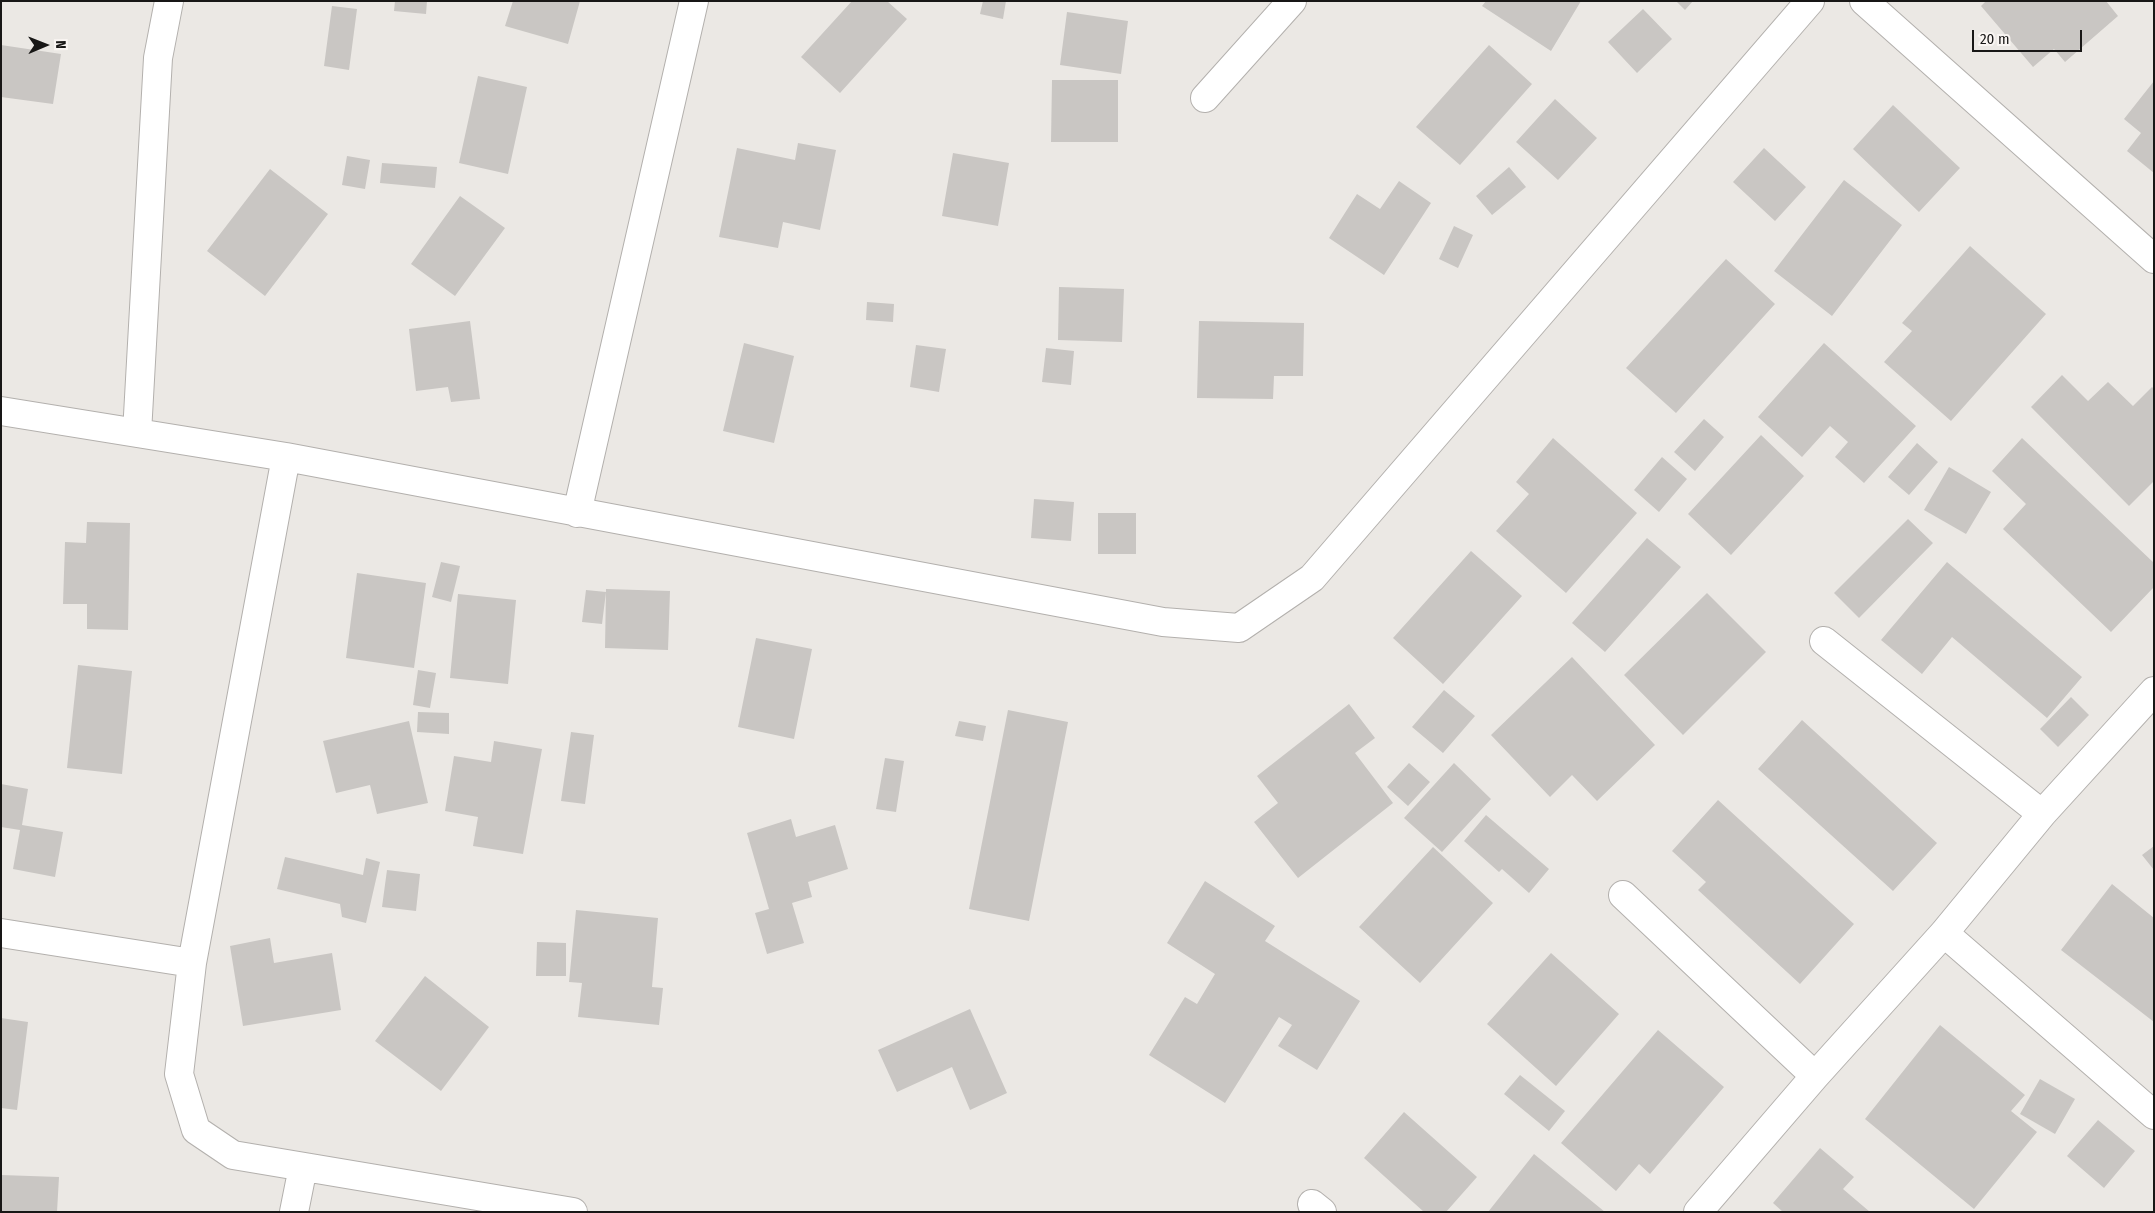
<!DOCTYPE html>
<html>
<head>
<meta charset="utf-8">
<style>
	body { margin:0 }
	#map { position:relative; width:2155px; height:1213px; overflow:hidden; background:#ebe8e4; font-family:"Fira Sans Condensed",sans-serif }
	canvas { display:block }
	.frame { position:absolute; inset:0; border:2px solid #181716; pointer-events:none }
	.north { position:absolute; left:20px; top:20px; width:50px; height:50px; -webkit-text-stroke:4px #f9f5f2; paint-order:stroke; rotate:89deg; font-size:14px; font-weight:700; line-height:20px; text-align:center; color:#181716 }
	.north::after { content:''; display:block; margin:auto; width:18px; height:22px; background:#181716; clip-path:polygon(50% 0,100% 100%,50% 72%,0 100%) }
	.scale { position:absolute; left:1972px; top:30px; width:110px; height:22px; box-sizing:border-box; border:2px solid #181716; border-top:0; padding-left:6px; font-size:15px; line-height:18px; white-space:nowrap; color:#181716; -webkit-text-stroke:4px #f9f5f2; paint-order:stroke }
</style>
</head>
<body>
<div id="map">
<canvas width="2155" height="1213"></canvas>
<div class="frame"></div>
<div class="north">N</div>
<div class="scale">20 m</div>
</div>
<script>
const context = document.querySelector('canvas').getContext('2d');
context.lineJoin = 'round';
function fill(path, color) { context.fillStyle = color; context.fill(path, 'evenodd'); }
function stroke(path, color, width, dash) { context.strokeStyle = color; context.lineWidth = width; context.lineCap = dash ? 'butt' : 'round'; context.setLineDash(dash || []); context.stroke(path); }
fill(new Path2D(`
	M395,1H427L426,14L394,11Z
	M513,1H580L568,44L505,26Z
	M852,1H887L907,19L840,93L801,57Z
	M983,1H1006L1003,19L980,14Z
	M1486,1H1581L1551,51L1482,6Z
	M1676,1H1693L1685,10Z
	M1986,1H2106L2118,16L2065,62L2054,49L2033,67L1981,6Z
	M332,6L357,9L349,70L324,66Z
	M1643,9L1672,39L1637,73L1608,42Z
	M1067,12L1128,21L1121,74L1060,65Z
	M1,45L61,54L53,104L1,97Z
	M1489,45L1532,84L1460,165L1416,127Z
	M478,76L527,87L508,174L459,163Z
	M1052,80H1118V142H1051Z
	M2154,81V173L2127,151L2141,133L2124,119Z
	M1555,99L1597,138L1558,180L1516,142Z
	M1893,105L1960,168L1919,212L1853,149Z
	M798,143L836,150L820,230L783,222L778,248L719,237L737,148L795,160Z
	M1764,148L1806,187L1775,221L1733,182Z
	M953,153L1009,163L998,226L942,216Z
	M347,156L370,160L365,189L342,185Z
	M382,163L437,167L435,188L380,183Z
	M1509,167L1526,187L1492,215L1476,196Z
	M270,169L328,214L265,296L207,251Z
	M1844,180L1902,225L1832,316L1774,271Z
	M1399,181L1431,203L1384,275L1329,238L1357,194L1380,209Z
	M460,196L505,228L455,296L411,264Z
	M1454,226L1473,235L1458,268L1439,259Z
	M1970,246L2046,314L1951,421L1884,362L1912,331L1902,323Z
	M1726,259L1775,304L1676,413L1626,368Z
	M1059,287L1124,289L1122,342L1058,340Z
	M867,302L894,304L893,322L866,320Z
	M470,321L480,399L451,402L448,387L416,391L409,329Z
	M1199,321L1304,323L1303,376H1274L1273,399L1197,398Z
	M744,343L794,356L774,443L723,431Z
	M1824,343L1916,426L1864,483L1835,457L1848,442L1830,426L1802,457L1758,417Z
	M916,345L946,349L939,392L910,387Z
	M1046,348L1074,351L1071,385L1042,382Z
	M2062,375L2088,401L2108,382L2133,406L2152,387L2154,389V481L2129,506L2031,407Z
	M1704,419L1724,437L1695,471L1674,452Z
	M1761,435L1804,476L1731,555L1688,514Z
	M1553,438L1637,513L1566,593L1496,531L1529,494L1516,482Z
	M2022,438L2154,563V587L2111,632L2003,529L2026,504L1992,471Z
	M1917,443L1938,462L1909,495L1888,477Z
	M1662,457L1687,479L1659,512L1634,490Z
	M1949,467L1991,492L1966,534L1924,510Z
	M1034,499L1074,502L1071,541L1031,538Z
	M1098,513H1136V554H1098Z
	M1908,519L1933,543L1859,618L1834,593Z
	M87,522L130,523L128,630L87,629V604H63L65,542L86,543Z
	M1647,538L1681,567L1605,652L1572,623Z
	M1471,551L1522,596L1443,684L1393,638Z
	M441,562L460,566L451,602L432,597Z
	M1947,562L2082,677L2047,718L1952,637L1922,674L1881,640Z
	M357,573L426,583L414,668L346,658Z
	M606,589L670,591L668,650L605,648Z
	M586,590L606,592L602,624L582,622Z
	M1707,593L1766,652L1683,735L1624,675Z
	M458,594L516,600L508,684L450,678Z
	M756,638L812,649L794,739L738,727Z
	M1572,657L1655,745L1597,801L1572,775L1550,797L1491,735Z
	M78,665L132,671L122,774L67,768Z
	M418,670L436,673L430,708L413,705Z
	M1444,690L1475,716L1443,753L1412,727Z
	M2071,697L2089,715L2058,747L2040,729Z
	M1349,704L1375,738L1355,753L1393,803L1298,878L1254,822L1278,803L1257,776Z
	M1008,710L1068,722L1029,921L969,909Z
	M418,712L449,713V734L417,732Z
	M1802,720L1937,843L1893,891L1758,769Z
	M409,721L428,803L377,814L370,785L336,793L323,741Z
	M959,721L986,726L983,741L955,736Z
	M571,732L594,735L585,804L561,801Z
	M494,741L542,749L523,854L473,846L478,817L445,811L454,756L491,762Z
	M885,758L904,761L896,812L876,809Z
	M1409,763L1430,782L1408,806L1387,787Z
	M1454,763L1491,799L1442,852L1404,818Z
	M1,784L28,789L22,825L63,832L55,877L13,869L20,830L1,827Z
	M1718,800L1854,924L1800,984L1698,890L1706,882L1672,851Z
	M1486,815L1549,869L1529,893L1502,869L1499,872L1464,841Z
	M791,819L796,837L835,825L848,869L808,882L812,897L792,903L804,943L767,954L755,913L769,909L747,833Z
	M2154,846V870L2142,855Z
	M1433,847L1493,903L1420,983L1359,927Z
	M285,857L363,875L366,858L380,862L366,923L342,917L340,904L277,889Z
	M387,870L420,874L416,911L382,907Z
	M1205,881L1275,926L1265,941L1360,1001L1317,1070L1278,1046L1292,1025L1279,1017L1225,1103L1149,1055L1185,997L1197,1004L1215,974L1167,943Z
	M2112,884L2154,918V1022L2061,950Z
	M576,910L658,918L652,987L663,988L659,1025L578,1017L582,983L569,982Z
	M270,938L274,963L332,953L341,1010L243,1026L230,946Z
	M537,942L566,943V976H536Z
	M1551,953L1619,1014L1556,1086L1487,1024Z
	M425,976L489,1027L441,1091L375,1041Z
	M970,1009L1007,1093L970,1110L952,1067L897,1092L878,1050Z
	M1,1018L28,1022L17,1110L1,1108Z
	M1940,1025L2025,1095L2011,1111L2037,1132L1974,1209L1865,1119Z
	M1658,1030L1724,1087L1650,1174L1639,1164L1616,1191L1561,1143Z
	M1520,1075L1565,1111L1549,1131L1504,1094Z
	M2040,1079L2075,1099L2055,1134L2020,1114Z
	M1404,1112L1477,1177L1446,1212H1424L1364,1158Z
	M2098,1120L2135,1151L2104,1188L2067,1156Z
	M1820,1148L1854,1177L1843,1189L1870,1212H1783L1773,1203Z
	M1534,1154L1605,1212H1488Z
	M1,1175L59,1177L57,1212H1Z`), '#c9c6c3');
const minor = new Path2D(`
	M1864,1L2154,259
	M1205,98L1292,1
	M1,411L286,457L1163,622L1239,628L1312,578L1810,1
	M137,433L158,58L169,1
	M286,457L192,963L179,1074L196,1130L233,1155L573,1212
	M577,513L694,1
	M1824,641L2042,814
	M1623,895L1815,1076
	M1,933L192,963
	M1944,933L2154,1115
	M1312,1204L1322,1212
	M294,1212L303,1167
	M1698,1212L1815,1076L1944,933L2042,814L2154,691`);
stroke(minor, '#b3b0ad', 30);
stroke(minor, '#fff', 28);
</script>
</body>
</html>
